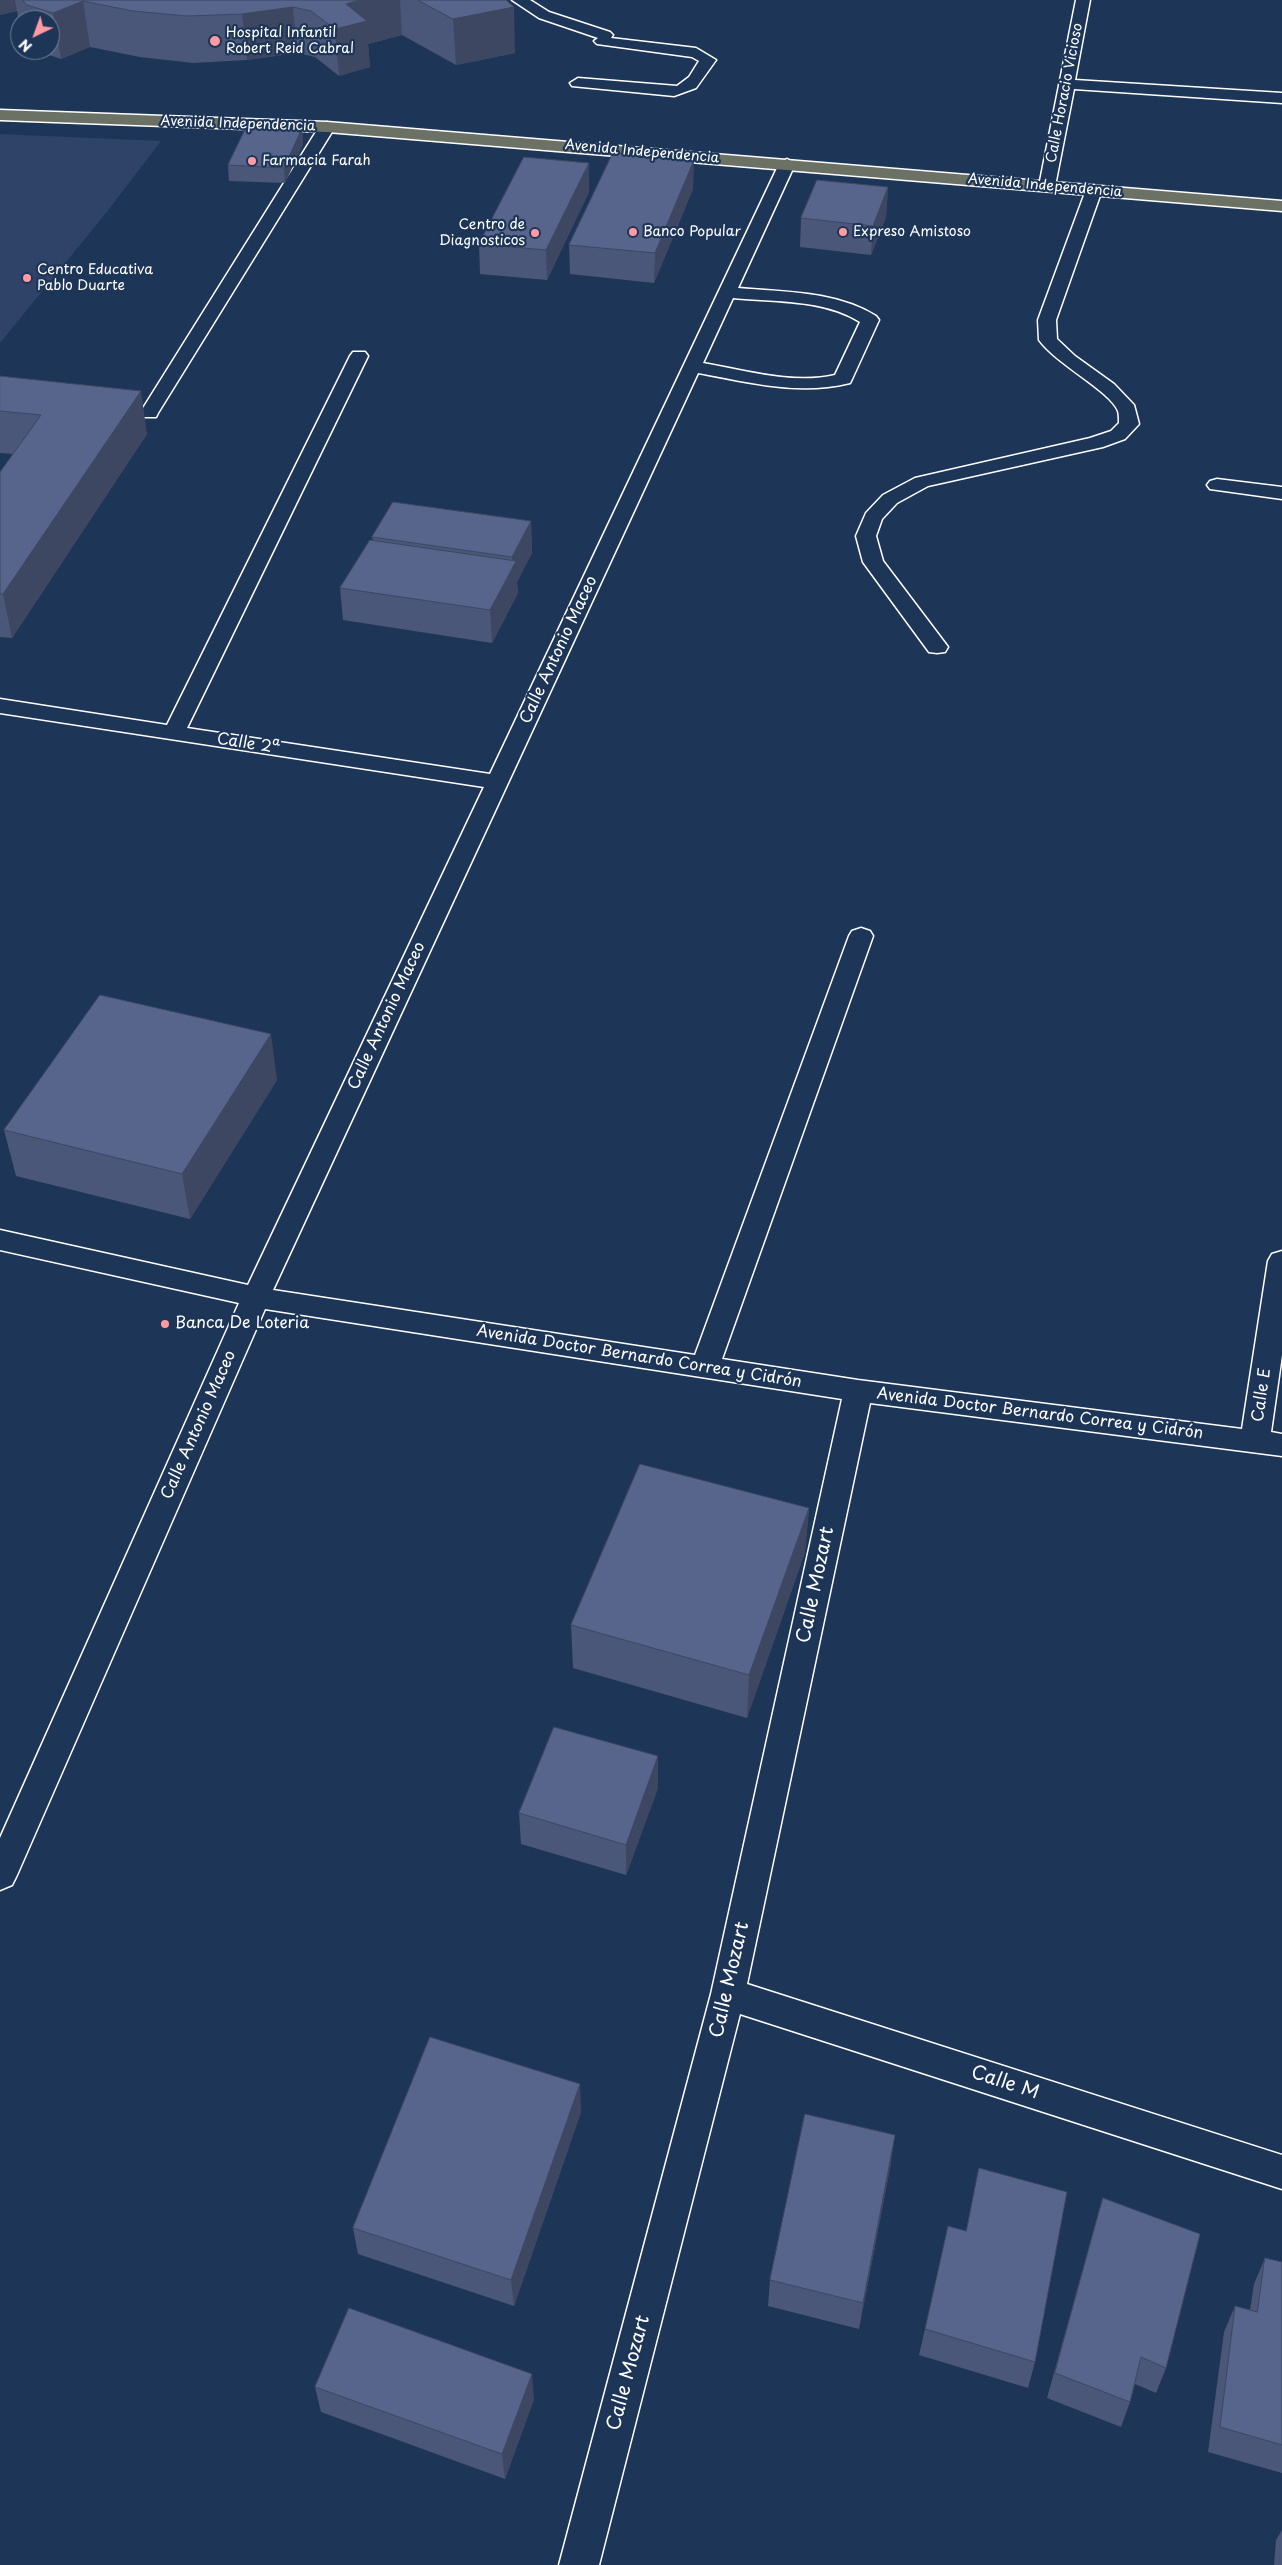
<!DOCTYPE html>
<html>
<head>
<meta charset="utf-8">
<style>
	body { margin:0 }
	#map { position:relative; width:1282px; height:2565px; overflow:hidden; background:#1d3557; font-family:"Playpen Sans",sans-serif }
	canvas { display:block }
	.north { position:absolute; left:10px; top:10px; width:50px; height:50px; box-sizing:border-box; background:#1d3557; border:1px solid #77869a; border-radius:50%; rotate:222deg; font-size:14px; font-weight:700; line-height:20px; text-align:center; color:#fff }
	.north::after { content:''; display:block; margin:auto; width:18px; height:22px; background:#ff9aa2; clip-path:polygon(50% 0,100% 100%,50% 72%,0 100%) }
</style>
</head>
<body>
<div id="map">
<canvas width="1282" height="2565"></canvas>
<div class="north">N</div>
</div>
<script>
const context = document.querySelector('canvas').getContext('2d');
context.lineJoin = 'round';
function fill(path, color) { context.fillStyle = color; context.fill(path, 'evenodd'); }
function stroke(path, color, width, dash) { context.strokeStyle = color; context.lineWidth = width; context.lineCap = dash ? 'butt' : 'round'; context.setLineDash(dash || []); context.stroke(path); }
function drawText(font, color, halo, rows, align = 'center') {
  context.font = font + ' "Playpen Sans",sans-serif'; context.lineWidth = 4.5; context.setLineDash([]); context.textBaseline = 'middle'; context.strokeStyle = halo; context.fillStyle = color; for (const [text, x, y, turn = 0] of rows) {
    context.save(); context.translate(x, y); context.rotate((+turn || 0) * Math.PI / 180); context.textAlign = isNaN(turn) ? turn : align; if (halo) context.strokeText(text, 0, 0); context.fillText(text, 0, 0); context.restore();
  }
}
fill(new Path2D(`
	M0,134L161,141L106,213L0,343Z`), '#2e4367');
const minor = new Path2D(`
	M512,0H530L549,12L610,32L613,35L611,38L696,48L716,60L696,88L674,96L572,86L570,83L578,78L677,86L689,77L699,61L692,57L597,44L594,41L598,38L539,18Z
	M1076,0H1090L1075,80L1282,93V103L1074,89L1055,186L1047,191L1041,190L1039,186Z
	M327,122L335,127L158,413L156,417H142L140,413L319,127Z
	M787,159L795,164L738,288C784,292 836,291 876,316L879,320L852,379L850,383C798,396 749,382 698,373L273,1290L695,1355L849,936L852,931L861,928L870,931L873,936L722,1359L858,1380L1242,1429L1268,1261L1272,1254L1282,1251V1355L1271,1432L1282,1434V1456L870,1403L747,1984L1282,2155V2189L740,2014L599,2565H559L711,1994L842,1399L265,1309L17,1875L12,1885L0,1890V1838L239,1303L0,1250V1230L248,1285L484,787L0,713V699L167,725L350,356L353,352H365L368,356L187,728L490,774L779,164ZM733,298C774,302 824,299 860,322L835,375C793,385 745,370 703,363Z
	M1094,185L1102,190L1056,320L1057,339L1075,356L1114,384L1134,405L1139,424L1125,439L1103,447L928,486L897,503L882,519L876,536L883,561L948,647L945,652L937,653L929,652L863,562L856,536L866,513L883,495L915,478L1090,438L1111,431L1119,423C1119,419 1119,414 1118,411C1110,391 1056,364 1039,340L1038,320L1086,190Z
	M1217,479L1282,487V499L1210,489L1207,485L1210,481Z`);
const major = new Path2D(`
	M0,110L327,122L1282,201V211L327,132L0,120Z`);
stroke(minor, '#fff', 3);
stroke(major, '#fff', 3);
fill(minor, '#1d3557');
fill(major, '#6b7165');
fill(new Path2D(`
	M0,0H506L515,53L456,65L402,35L368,44L370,67L339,76L315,57L297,53L247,60L193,63L140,57L90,47L61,59L34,50H50V20H20V29L17,11L0,15Z
	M302,128L303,144L285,183L229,181L228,165Z
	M888,187L886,217L871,255L800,247L801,218Z
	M693,189L654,283L570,274L569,245Z
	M589,192L547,280L480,274L479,244Z
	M0,376L147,434L12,638L0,637V472L13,454L0,453Z
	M531,521L532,553L517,582L518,593L492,643L343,620L340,588L373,541L372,537Z
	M277,1080L190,1219L16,1176L4,1130Z
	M809,1508L805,1552L747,1718L573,1668L571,1625Z
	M658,1788L626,1875L521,1844L519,1813Z
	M581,2112L514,2306L358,2254L353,2228Z
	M891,2163L859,2329L768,2306L770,2280Z
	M1103,2198L1166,2368L1156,2393L1135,2384L1130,2402L1121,2427L1047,2398L1095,2225Z
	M1265,2258L1282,2262V2473L1208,2452L1224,2332L1235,2306L1250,2310L1254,2284Z
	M925,2329L1035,2362L1028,2388L919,2355Z
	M315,2387L534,2399L505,2479L321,2412Z
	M1282,2530V2565H1274L1276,2540Z`), '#4b5778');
fill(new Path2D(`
	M0,0H15L17,11L0,15Z
	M360,0H400L402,35L368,44L370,67L339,76L335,29L346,4Z
	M83,1L90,47L61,59L53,13Z
	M293,7L297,53L247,60L242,14Z
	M514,7L515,53L456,65L453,19Z
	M302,128L303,144L285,183L284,168Z
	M694,160L693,189L654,283L655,253Z
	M589,163V192L547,280L546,250Z
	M888,187L886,217L871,255L873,226Z
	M141,391L147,434L12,638L3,594Z
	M531,521L532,553L517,582L518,593L492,643L490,610L513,568L512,557Z
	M271,1034L277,1080L190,1219L182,1174Z
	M809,1508L805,1552L747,1718L749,1675Z
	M658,1756V1788L626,1875V1845Z
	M580,2084L581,2112L514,2306L511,2280Z
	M895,2135L891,2163L859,2329L863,2303Z
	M532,2374L534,2399L505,2479L502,2454Z`), '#3d4762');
const building = new Path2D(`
	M23,0H360L346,4L367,21L335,29L311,11L293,7L242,14L187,16L133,11L83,1L53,13L27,5Z
	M418,0H506L514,7L453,19Z
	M247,126L302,128L284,168L228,165Z
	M613,153L694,160L655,253L569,245Z
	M524,157L589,163L546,250L479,244Z
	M817,180L888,187L873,226L801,218Z
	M0,376L141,391L3,594H0V472L41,415L0,411Z
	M393,502L531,521L512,557L372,537Z
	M370,540L516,561L490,610L340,588Z
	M100,995L271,1034L182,1174L4,1130Z
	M640,1464L809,1508L749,1675L571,1625Z
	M554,1727L658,1756L626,1845L519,1813Z
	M430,2037L580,2084L511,2280L353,2228Z
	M805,2114L895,2135L863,2303L770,2280Z
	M979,2168L1067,2192L1035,2362L925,2329L948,2226L966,2231Z
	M1103,2198L1200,2234L1166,2368L1141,2357L1130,2402L1055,2373Z
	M1265,2258L1282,2262V2445L1220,2427L1235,2306L1257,2312Z
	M349,2308L532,2374L502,2454L315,2387Z`);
fill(building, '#57658c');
stroke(building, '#3d4762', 1);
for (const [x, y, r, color] of [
	[215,41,6,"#ff9aa2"],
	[252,161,5,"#ff9aa2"],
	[633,232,5,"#ff9aa2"],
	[843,232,5,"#ff9aa2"],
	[535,233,5,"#ff9aa2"],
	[27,278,5,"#ff9aa2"],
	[165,1324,5,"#ff9aa2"]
]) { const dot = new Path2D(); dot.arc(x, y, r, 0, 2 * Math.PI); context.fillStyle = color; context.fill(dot); stroke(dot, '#1d3557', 2); }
drawText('14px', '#fff', '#1d3557', [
	["Hospital Infantil",226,33],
	["Robert Reid Cabral",226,49],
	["Farmacia Farah",262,161],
	["Centro de",525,225,"right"],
	["Diagnosticos",525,241,"right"],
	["Banco Popular",643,232],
	["Expreso Amistoso",853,232],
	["Centro Educativa",37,270],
	["Pablo Duarte",37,286]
], 'left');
drawText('14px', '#fff', '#1d3557', [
	["Calle Horacio Vicioso",1065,93,-79],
	["Avenida Independencia",238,124,2],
	["Avenida Independencia",642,152,5],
	["Avenida Independencia",1045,186,5]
]);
drawText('16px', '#fff', '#1d3557', [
	["Calle Antonio Maceo",559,650,-65],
	["Calle 2ª",248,744,9],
	["Calle Antonio Maceo",387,1016,-65],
	["Avenida Doctor Bernardo Correa y Cidrón",639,1357,9],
	["Calle E",1262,1395,-82],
	["Avenida Doctor Bernardo Correa y Cidrón",1040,1414,7],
	["Calle Antonio Maceo",199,1425,-66]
]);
drawText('16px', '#fff', '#1d3557', [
	["Banca De Loteria",175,1324]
], 'left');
drawText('19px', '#fff', '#1d3557', [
	["Calle Mozart",816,1585,-78],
	["Calle Mozart",730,1980,-77],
	["Calle M",1005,2083,18],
	["Calle Mozart",629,2373,-75]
]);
</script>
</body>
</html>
